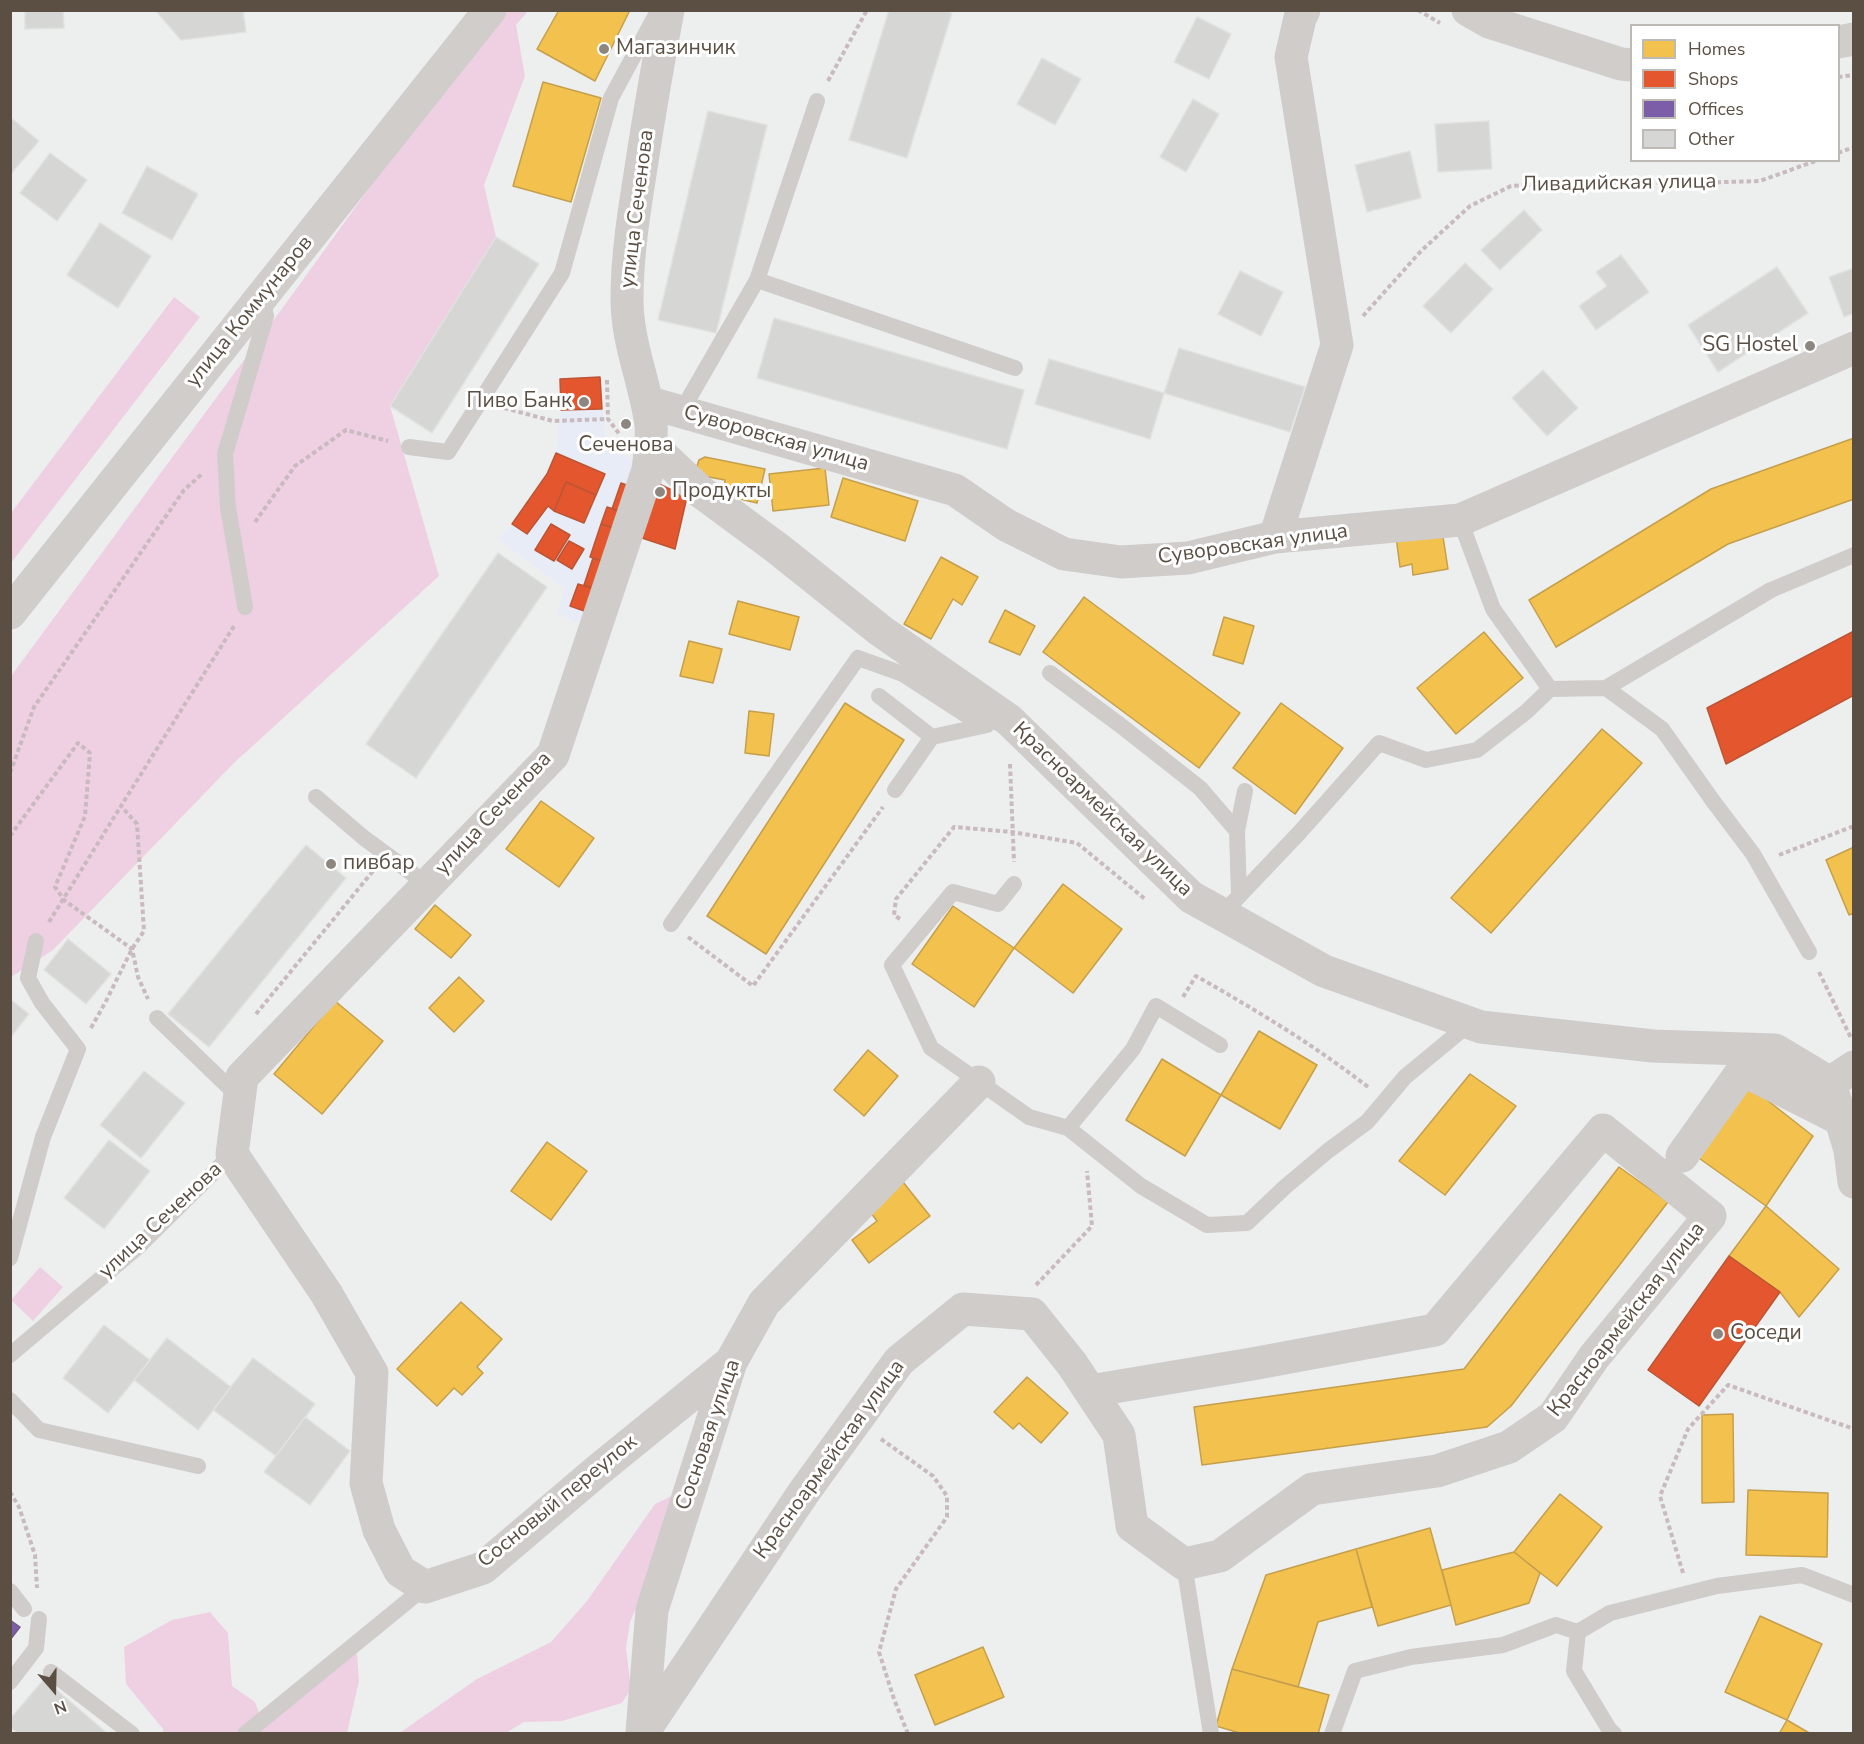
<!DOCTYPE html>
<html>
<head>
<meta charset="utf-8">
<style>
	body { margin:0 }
	#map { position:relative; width:1864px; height:1744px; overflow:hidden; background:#edefef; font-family:"Nunito Sans",sans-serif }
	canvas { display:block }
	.frame { position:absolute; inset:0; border:12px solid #5b4f44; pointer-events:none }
	.legend { position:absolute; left:1630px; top:24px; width:210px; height:138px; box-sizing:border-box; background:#fff; border:2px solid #bdb9b4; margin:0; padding:8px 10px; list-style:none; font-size:18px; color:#5b4f44 }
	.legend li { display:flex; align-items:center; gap:12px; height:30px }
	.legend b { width:30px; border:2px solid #bdb9b4 }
	.north { position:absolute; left:24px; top:1660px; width:60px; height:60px; -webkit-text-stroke:4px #fff; paint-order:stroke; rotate:160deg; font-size:16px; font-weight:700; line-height:24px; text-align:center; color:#5b4f44 }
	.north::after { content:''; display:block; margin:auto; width:21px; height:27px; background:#5b4f44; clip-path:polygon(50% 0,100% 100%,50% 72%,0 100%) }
</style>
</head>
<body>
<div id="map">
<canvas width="1864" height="1744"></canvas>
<div class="frame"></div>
<ul class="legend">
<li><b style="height:16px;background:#f2c14e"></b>Homes</li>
<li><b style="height:16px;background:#e4572e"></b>Shops</li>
<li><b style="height:16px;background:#7b5ea7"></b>Offices</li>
<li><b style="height:16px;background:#d6d6d4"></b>Other</li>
</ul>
<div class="north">N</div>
</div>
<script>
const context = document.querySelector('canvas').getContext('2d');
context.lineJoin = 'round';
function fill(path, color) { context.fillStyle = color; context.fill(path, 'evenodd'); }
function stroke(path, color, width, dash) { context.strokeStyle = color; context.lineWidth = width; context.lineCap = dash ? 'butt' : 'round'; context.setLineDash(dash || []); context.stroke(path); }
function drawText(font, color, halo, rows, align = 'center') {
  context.font = font + ' "Nunito Sans",sans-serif'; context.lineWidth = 6; context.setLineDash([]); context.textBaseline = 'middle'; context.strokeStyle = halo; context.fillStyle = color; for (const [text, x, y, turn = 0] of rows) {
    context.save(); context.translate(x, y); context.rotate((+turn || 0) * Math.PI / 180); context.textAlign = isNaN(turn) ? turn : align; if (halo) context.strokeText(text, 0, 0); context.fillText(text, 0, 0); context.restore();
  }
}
fill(new Path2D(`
	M602,409L606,437L640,470L586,627L557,613L564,588L498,539L512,524L547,474L556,453L561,410Z`), '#e8ecf7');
fill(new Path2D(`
	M497,11H528L516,25L525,76L484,185L496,237L390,406L439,576L234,763L53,950L11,977V676L289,299Z
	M174,297L200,317L11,563V513Z
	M40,1267L63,1287L33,1321L11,1300Z
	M674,1495L676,1519L630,1622L626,1648L631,1689L622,1703L562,1721L524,1722L506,1733L398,1734L477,1679L551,1642L587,1601L655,1504Z
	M210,1612L228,1633L232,1686L255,1702L262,1721L357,1653L359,1681L347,1733H163V1729L126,1684L124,1647L172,1620Z`), '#efd0e3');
const homes = new Path2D(`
	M559,10H630L595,81L537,49Z
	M543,82L601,98L571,202L513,186Z
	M1854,438V499L1728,544L1556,647L1529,600L1711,489Z
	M705,457L765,469L757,503L723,495L725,480L703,476L697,466L699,460Z
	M825,468L829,505L773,511L769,474Z
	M843,478L918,501L905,541L831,517Z
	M1442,530L1448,569L1413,575L1412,564L1400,567L1396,537Z
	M941,557L978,577L962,605L953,599L931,639L904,624Z
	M1084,597L1240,713L1199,768L1043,652Z
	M738,601L799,617L790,650L729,634Z
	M1005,610L1035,626L1020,655L989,642Z
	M1224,617L1254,626L1243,664L1213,655Z
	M1484,632L1523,678L1456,734L1417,688Z
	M689,641L722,649L713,683L680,676Z
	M845,703L904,740L766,954L707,916Z
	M1281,703L1343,748L1295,814L1233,768Z
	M749,711L774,714L769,756L745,753Z
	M1602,729L1642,763L1491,933L1451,898Z
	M541,801L594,838L559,887L506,849Z
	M1854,847V913L1849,915L1826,860Z
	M1063,884L1122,929L1073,993L1014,948Z
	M435,905L471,935L451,958L415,929Z
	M953,906L1014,948L974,1007L912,964Z
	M459,977L484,1001L454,1032L429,1008Z
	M335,1001L383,1041L322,1114L274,1074Z
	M1259,1031L1317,1065L1280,1129L1221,1095Z
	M868,1050L898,1076L864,1116L834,1090Z
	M1162,1059L1221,1095L1185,1156L1126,1120Z
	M1470,1074L1516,1106L1445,1195L1399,1161Z
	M1748,1085L1813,1136L1766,1206L1696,1156Z
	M547,1142L587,1171L551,1220L511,1191Z
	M1619,1167L1668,1202L1511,1406L1487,1427L1202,1465L1194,1407L1464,1369Z
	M903,1182L930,1216L869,1263L852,1240L877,1221L868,1209Z
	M1766,1206L1839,1269L1799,1317L1780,1292L1729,1256Z
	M461,1302L502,1339L477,1367L483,1373L462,1395L454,1388L437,1406L397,1369Z
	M1027,1377L1068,1413L1041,1443L1019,1423L1013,1429L994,1412Z
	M1733,1414L1734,1502L1702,1503V1415Z
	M1748,1490L1828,1493L1827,1557L1746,1555Z
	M1560,1494L1602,1527L1557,1586L1514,1552Z
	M1430,1528L1451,1605L1378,1626L1356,1549Z
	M1356,1549L1372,1607L1318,1622L1298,1687L1232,1669L1266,1575Z
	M1514,1552L1540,1573L1529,1603L1456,1625L1442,1570Z
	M1760,1616L1822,1644L1787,1720L1725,1692Z
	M983,1647L1004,1697L935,1725L915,1675Z
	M1232,1669L1329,1695L1318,1734H1243L1216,1726Z
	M1787,1720L1811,1734H1779Z`);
fill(homes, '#f2c14e');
stroke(homes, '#c59f4b', 1.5);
const shops = new Path2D(`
	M600,377L602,409L561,410L560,379Z
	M556,453L605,474L596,495L566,482L554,511L548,506L527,534L512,524L547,474Z
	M566,482L596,495L584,523L554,511Z
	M621,483L635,488L626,513L612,509Z
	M659,484L687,497L675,549L642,538Z
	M607,507L626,513L620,530L601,524Z
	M551,524L570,535L554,561L535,550Z
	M601,524L620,530L608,563L590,557Z
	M569,541L584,549L572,569L557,560Z
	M593,558L608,563L598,590L584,585Z
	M578,584L598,590L590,613L570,606Z
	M1854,631V695L1726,764L1707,708Z
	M1729,1256L1780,1292L1699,1406L1648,1370Z`);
fill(shops, '#e4572e');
stroke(shops, '#bb5535', 1.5);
const offices = new Path2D(`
	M10,1620L20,1627L10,1640Z`);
fill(offices, '#7b5ea7');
stroke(offices, '#715a89', 1.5);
const building = new Path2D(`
	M25,10H63L64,28L25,29Z
	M155,10H243L246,32L181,40Z
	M889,10H943L952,13L907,158L849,140Z
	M1197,17L1231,34L1209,79L1174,62Z
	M1042,58L1081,79L1055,125L1017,104Z
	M1193,99L1219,114L1186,172L1160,157Z
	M708,111L767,125L716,333L658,320Z
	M10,117L39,141L10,175Z
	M1489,121L1492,169L1438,172L1435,124Z
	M1410,151L1421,198L1367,212L1355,165Z
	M50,153L87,180L57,221L20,193Z
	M147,166L198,194L172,240L122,213Z
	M1524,210L1542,230L1500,270L1481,250Z
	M100,223L151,256L118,308L67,275Z
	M496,237L539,264L432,433L390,406Z
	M1621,255L1649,292L1596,330L1579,306L1607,286L1596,272Z
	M1465,263L1493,289L1451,333L1423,306Z
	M1777,267L1808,313L1718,372L1688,325Z
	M1854,268V313L1844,317L1829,277Z
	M1240,271L1283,292L1261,336L1218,314Z
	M774,318L1024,390L1007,449L757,378Z
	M1179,348L1305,387L1290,432L1164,393Z
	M1049,359L1164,393L1150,439L1035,404Z
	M1543,370L1578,408L1547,436L1512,398Z
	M498,553L547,587L416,778L366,744Z
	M306,845L346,878L209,1047L168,1014Z
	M68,939L111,974L86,1004L44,970Z
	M10,999L29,1014L10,1038Z
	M144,1071L185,1103L141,1158L100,1125Z
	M109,1140L150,1171L104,1229L64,1198Z
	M104,1325L150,1360L108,1413L63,1378Z
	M167,1338L231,1387L198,1430L134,1380Z
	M253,1358L315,1404L276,1456L213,1410Z
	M305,1417L350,1451L310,1505L264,1472Z
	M44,1679L108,1734H18L10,1727V1719Z`);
fill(building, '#d6d6d4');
stroke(building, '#e0e1e0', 1.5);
stroke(new Path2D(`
	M1418,10L1440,23
	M1838,77L1854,75
	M828,81L867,10
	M1838,153L1854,147
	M1363,316L1421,251L1470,206L1511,186L1566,182L1693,183L1760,181L1818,160
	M607,380L608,419L620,435
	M504,408L553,421L608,419
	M255,522L295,466L346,430L388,441
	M1010,764L1014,862
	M10,773L34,707L184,490L202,474
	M10,836L78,743L90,753L85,816L55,887L64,900L132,949L138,977L148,999
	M1779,855L1854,826
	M900,919L894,915L896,899L954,827L1012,832L1077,843L1145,899
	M49,922L121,806
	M688,937L753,986L883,807
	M1819,972L1851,1038
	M1183,997L1196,976C1256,1010 1314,1045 1368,1087
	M256,1014L373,871
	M91,1028L105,1003L132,949L144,931L137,824L121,806L234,626
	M1036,1285L1092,1226L1087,1171
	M881,1439L933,1476L947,1496V1517L896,1589L879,1652L894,1699L908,1734
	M10,1492L19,1507L35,1555L37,1588
	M1683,1573L1660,1496L1688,1429L1728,1385L1854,1429`), '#c8babe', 4, [4.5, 3]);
stroke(new Path2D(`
	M757,280L1015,368
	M681,412L757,280L817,101
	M409,447L448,452L562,273L611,98L658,11
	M1460,520L1493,609L1550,689L1606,688L1771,590L1854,555
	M245,607L228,507L225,454L266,316L262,298
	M1050,673L1120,725L1200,788L1237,831L1239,896
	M1606,688L1662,729L1713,801L1753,854L1809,952
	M879,696L932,737
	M895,790L932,737L987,725
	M316,797L364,838L428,885
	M1237,831L1245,791
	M1014,884L998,904L953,892L892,965L931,1048L1029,1117L1068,1128
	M1222,914L1299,833L1379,743L1426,760L1477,750L1526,712L1550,689
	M671,924L858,658L903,674L983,726
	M157,1018L239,1097
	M1220,1045L1156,1006L1133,1049L1068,1128L1141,1186L1207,1225L1247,1223L1285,1187L1329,1150L1367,1122L1405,1077L1469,1024
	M10,1258L43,1137L78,1049L42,1003L28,978L36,941
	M10,1355L138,1247L232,1154
	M10,1400L39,1430L198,1466
	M1184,1564L1211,1734
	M10,1591L24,1609
	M51,1672L132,1734
	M10,1682L36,1648L39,1619
	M245,1734L425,1587
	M1332,1734L1355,1671L1411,1657L1503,1645L1556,1625L1578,1632
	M1614,1734L1609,1729L1574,1671L1578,1632L1610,1613L1717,1586L1802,1575L1854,1595`), '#cfccca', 16);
stroke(new Path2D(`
	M668,10C658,63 649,115 641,168C634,212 627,255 627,299C627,343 645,382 651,424C652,439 650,455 648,470L553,755L242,1077L232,1154L326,1293L372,1373L366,1483L379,1530L400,1571L425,1587L483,1568L597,1471L731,1362
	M647,402L955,490L1006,525L1064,554L1121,562L1188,558L1275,537L1460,520L1854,348
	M651,445L701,492L777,548L881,631L1009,720L1191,897L1324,971L1481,1027L1653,1046L1775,1050L1830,1083L1850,1150L1854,1182
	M1275,537L1337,345L1291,57L1300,18L1304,10
	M1830,1083L1854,1067
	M1682,1156L1743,1070L1840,1119
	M642,1732L652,1610L731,1362L764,1303L979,1082
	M642,1734L804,1492L899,1361L963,1309L1032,1314L1072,1364L1119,1435L1132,1526L1184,1564L1220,1556L1312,1489L1437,1471L1509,1447L1553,1417L1594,1357L1710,1216L1603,1130L1435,1330L1252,1364L1090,1391`), '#cfccca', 33);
stroke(new Path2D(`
	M1468,10L1489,22L1621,64L1632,65
	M1838,42L1854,39
	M10,613L490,10`), '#d0cdca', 33);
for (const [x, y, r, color] of [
	[604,49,6,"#8e8780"],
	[1810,346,6,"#8e8780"],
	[584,402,6,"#8e8780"],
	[626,424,6,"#8e8780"],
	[660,492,6,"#8e8780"],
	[331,864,6,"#8e8780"],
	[1718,1334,6,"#8e8780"]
]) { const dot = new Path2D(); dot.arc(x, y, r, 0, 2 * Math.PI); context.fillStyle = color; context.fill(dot); stroke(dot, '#fff', 2); }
drawText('21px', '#5b4f44', '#fff', [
	["Магазинчик",616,49],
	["SG Hostel",1798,346,"right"],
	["Пиво Банк",572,402,"right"],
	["Сеченова",626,446,"center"],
	["Продукты",672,492],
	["пивбар",343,864],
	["Соседи",1730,1334]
], 'left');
drawText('21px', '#5b4f44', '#fff', [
	["Ливадийская улица",1619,184,-1],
	["улица Сеченова",638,209,-83],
	["улица Коммунаров",250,312,-51],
	["Суворовская улица",776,439,16],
	["Суворовская улица",1253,545,-8],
	["Красноармейская улица",1102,810,44],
	["улица Сеченова",494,814,-47],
	["улица Сеченова",161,1221,-43],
	["Красноармейская улица",1627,1320,-52],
	["Сосновая улица",709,1435,-71],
	["Красноармейская улица",830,1460,-54],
	["Сосновый переулок",558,1502,-39]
]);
</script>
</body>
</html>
